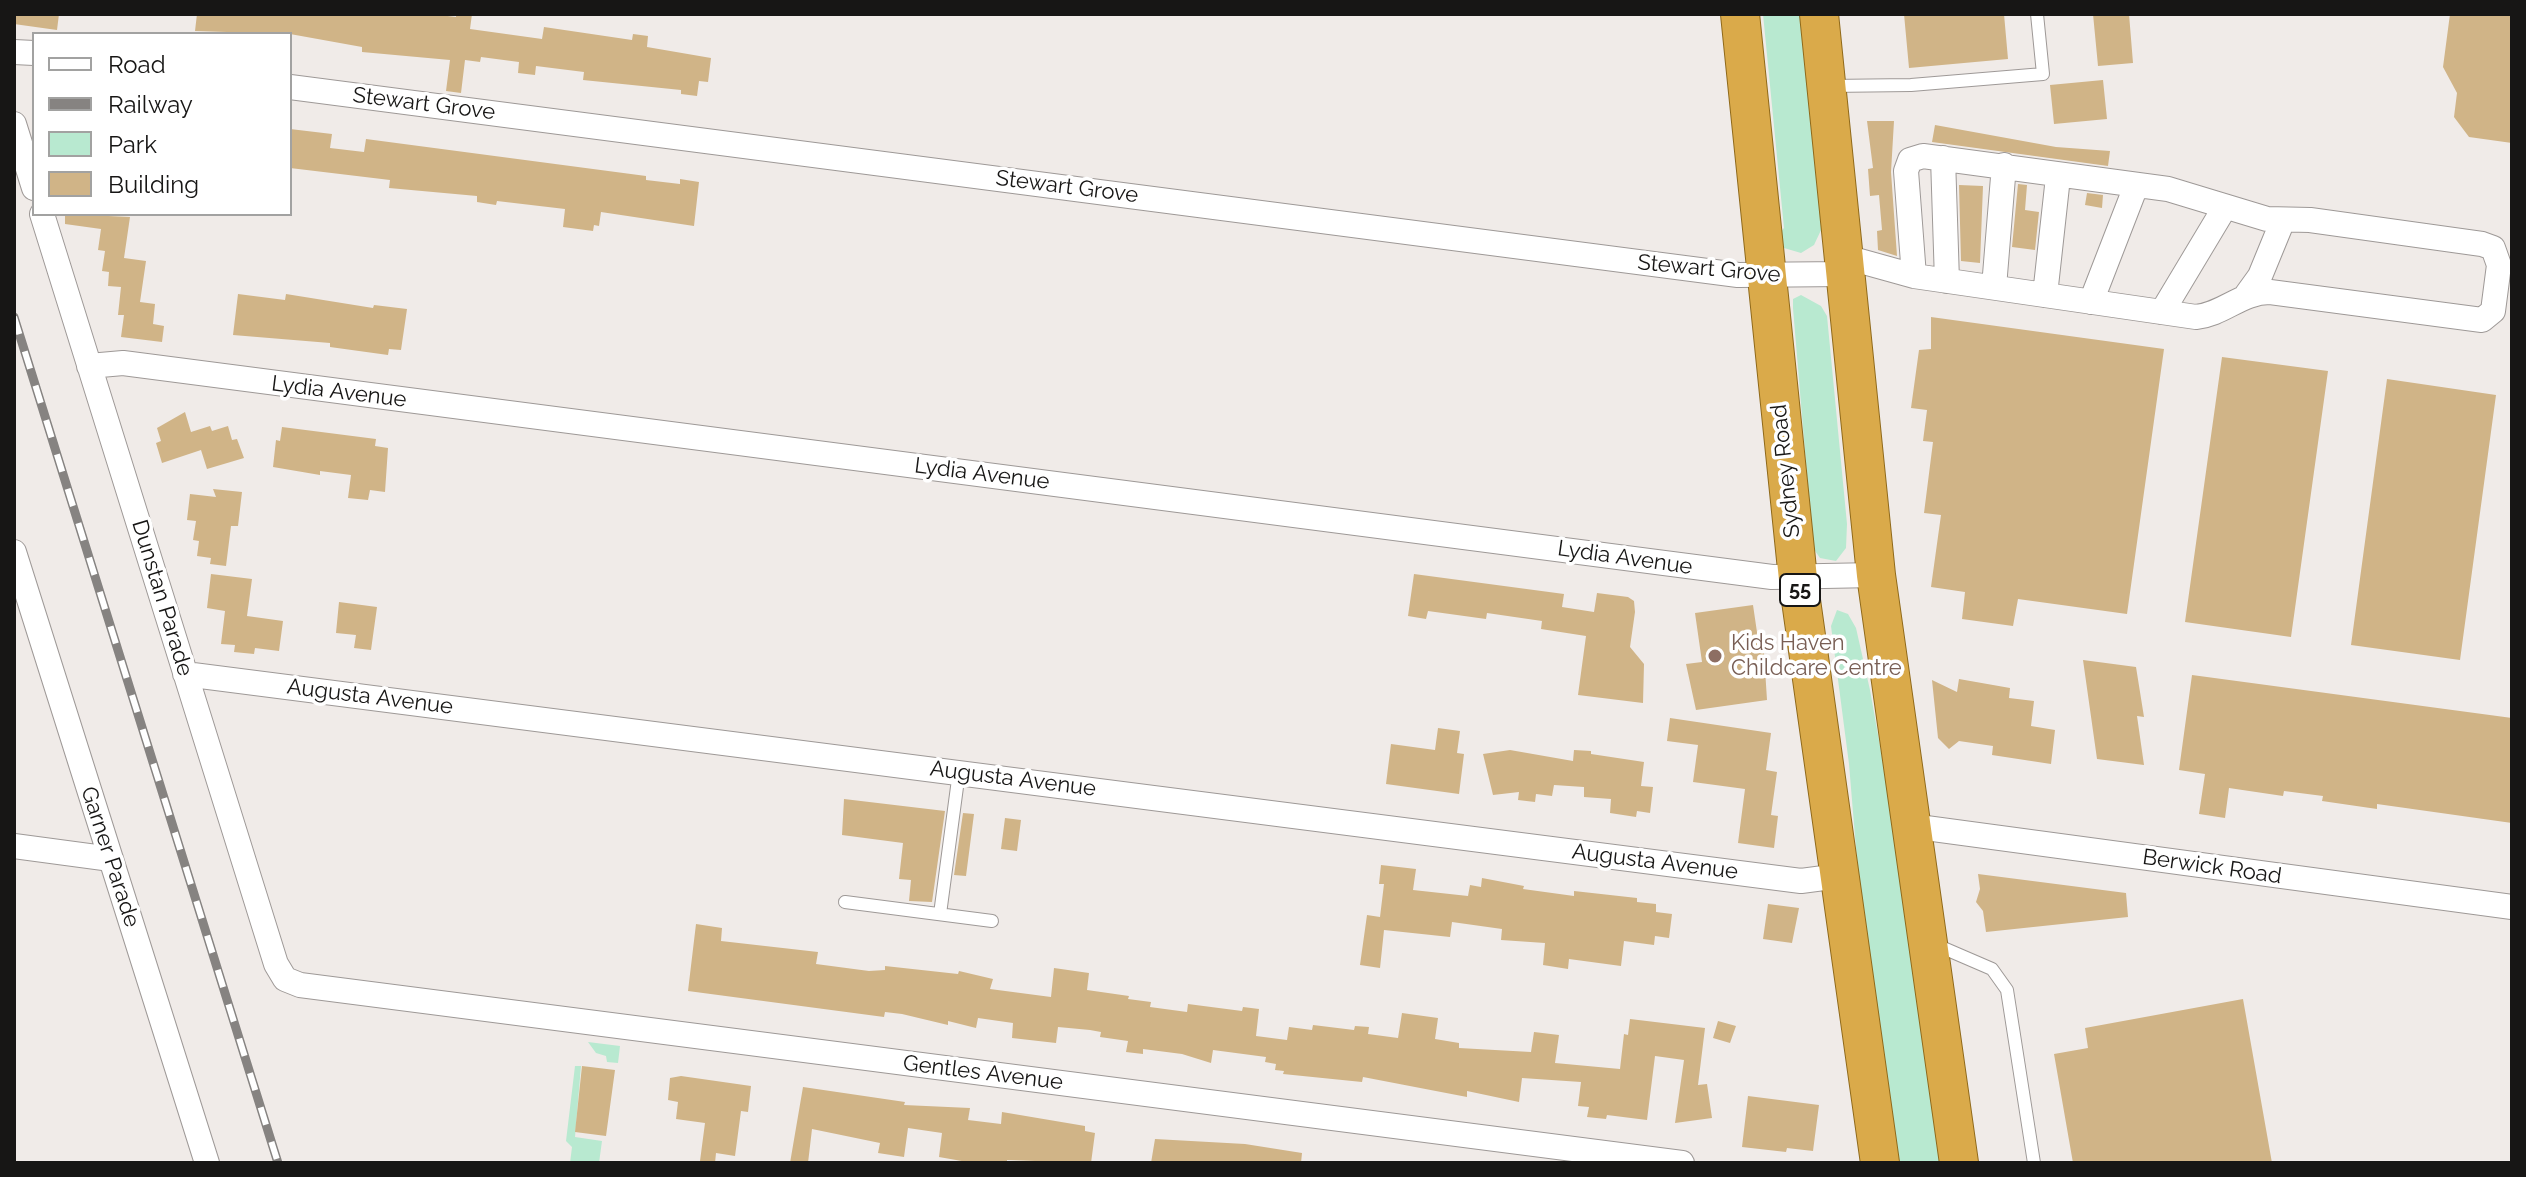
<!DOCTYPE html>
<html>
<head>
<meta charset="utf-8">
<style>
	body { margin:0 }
	#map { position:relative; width:2526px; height:1177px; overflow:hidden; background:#f0ebe8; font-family:Raleway,sans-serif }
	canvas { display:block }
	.frame { position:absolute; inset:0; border:16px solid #171615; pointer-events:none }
	.legend { position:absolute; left:32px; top:32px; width:260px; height:184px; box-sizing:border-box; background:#fff; border:2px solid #a2a2a1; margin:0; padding:10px 14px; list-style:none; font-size:24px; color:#171615 }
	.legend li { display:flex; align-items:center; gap:16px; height:40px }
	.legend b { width:40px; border:2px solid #a2a2a1 }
</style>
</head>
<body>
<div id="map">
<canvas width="2526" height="1177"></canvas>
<div class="frame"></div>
<ul class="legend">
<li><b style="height:10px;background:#fff"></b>Road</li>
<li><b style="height:10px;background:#868381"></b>Railway</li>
<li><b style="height:22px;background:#b8e9d0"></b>Park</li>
<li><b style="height:22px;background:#d0b487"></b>Building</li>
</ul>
</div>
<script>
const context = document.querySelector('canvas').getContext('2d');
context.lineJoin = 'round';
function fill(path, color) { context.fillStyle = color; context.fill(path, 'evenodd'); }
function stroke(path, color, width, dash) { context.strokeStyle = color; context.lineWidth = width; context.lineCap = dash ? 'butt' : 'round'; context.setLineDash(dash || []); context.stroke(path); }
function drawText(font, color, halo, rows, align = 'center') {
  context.font = font + ' Raleway,sans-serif'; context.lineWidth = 7; context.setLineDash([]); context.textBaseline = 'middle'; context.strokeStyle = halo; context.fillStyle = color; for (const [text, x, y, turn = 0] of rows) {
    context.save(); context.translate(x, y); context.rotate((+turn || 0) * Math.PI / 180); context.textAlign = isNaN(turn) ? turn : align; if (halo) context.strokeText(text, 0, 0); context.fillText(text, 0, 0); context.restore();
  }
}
fill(new Path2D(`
	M1763,14H1802L1822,228L1814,245L1801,253L1784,248L1779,234L1784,228Z
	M1801,295L1821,306L1827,316L1847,524L1846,548L1836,561L1820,558L1813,548L1793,308V299Z
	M1837,610L1848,614L1856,628L1870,690L1892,813L1943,1163H1896L1860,896L1849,764L1831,626Z
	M588,1042L620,1046L618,1063L607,1062L606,1056L596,1053Z
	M575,1066H581L575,1137L602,1141L599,1163H570L572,1147L566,1141Z`), '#b8e9d0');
fill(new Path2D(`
	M14,14H59L57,30L14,24Z
	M197,14H431L456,17V14H472L470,29L542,39L544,27L632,40L633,34L648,36L647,47L711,58L708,82L699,81L697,96L681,94V90L583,80L584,72L536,66L535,75L518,73L519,62L481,57L480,62L465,60L461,93L446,91L450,60L362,52V47L290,34L195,31Z
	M1904,14H2004L2008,59L1909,68Z
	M2093,14H2129L2133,63L2098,66Z
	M2450,14H2512V143L2469,137L2454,117L2457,93L2443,67Z
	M2103,80L2107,119L2054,124L2050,85Z
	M1867,121H1894L1891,172L1897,256L1878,250L1877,231L1882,230L1879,195L1870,196L1868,169L1873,168Z
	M1935,125L2056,147L2110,151L2108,166L1932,142Z
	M290,129L332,134L330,148L364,152L366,139L646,176V180L680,184V179L699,182L694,226L601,212L599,226L594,225L593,231L563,227L565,209L497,201L496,205L477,202V196L389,188L390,180L290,168Z
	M2018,184L2027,185L2025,210L2039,212L2035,250L2012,247Z
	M1959,185L1983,186L1980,263L1961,261Z
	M2087,193L2103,195L2102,208L2085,205Z
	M65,214L130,217L124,258L146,261L140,302L155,304L153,324L164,326L162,342L121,337L124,315H118L121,287L108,286L109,272L102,271L105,251L98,250L101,229L65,224Z
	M238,294L285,300L286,294L373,308L374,305L407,309L401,350L389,349L388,355L330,347V343L233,335Z
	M1931,317L2164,349L2127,614L2018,599L2013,626L1962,619L1965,592L1931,587L1941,515L1924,513L1933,442L1923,441L1927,410L1911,408L1919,350L1931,349Z
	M2222,357L2328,371L2291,637L2185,622Z
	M2387,379L2496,395L2460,660L2351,645Z
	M185,412L191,432L210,426L212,431L228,426L232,440L237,439L244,458L207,469L201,450L162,463L156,443L161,441L157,428Z
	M282,427L376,439L375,446L388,448L385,492L370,490L368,500L348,498L351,475L320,471V475L273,467L276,440L280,441Z
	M213,489L242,492L238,526H231L226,566L210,564L211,558L197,556L199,541L193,540L196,521L187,520L190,494L216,497Z
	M211,574L252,579L247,616L283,621L279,651L255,648L254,654L234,652L235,645L221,644L225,611L207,608Z
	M1414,574L1564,594L1562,607L1594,612L1597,593L1628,597L1634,601L1635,612L1630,647L1644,664L1643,703L1578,695L1586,636L1541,629L1542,621L1487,613L1486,619L1428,611L1426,619L1408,616Z
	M339,602L377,607L371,650L354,648L356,635L336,633Z
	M1753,605L1758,639L1764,653L1767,700L1696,710L1686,664L1702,662L1695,613Z
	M2083,660L2136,667L2144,717L2137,716L2144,765L2097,759Z
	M2192,675L2512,718V823L2377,804V809L2322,801L2323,796L2284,791L2283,796L2229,788L2225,818L2199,814L2205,774L2179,770Z
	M1959,679L2010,688L2009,698L2034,701L2031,726L2055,730L2051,764L1992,755L1993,746L1959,741L1949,749L1938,738L1932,680L1957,692Z
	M1670,718L1771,733L1766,770L1777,772L1771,815L1778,816L1774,848L1738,843L1745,789L1693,782L1698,745L1667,741Z
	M1438,728L1460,731L1457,753L1464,754L1459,794L1386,784L1391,744L1435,750Z
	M1510,750L1573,761L1574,750L1591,751V754L1644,762L1641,786L1653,787L1650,813L1637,811L1636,817L1610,813L1611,799L1584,797V787L1554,785L1552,796L1536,794L1535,802L1518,800L1519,792L1493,795L1483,754Z
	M844,799L945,811L932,902L909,901L911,880L899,879L903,843L842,835Z
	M963,813L974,814L966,876L954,875Z
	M1005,818L1021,820L1017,851L1001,849Z
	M1381,865L1416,869L1413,890L1468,896L1470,885L1481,887L1482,878L1524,886L1523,889L1574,896V891L1637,898V902L1656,904V912L1672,914L1669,938L1655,936L1654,945L1624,941L1621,966L1569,959L1568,969L1543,965L1545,943L1501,940L1502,929L1452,922L1450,937L1384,930L1380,968L1360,965L1367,915L1380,917L1384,884H1379Z
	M1978,874L2126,893L2128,917L1986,932L1983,911L1976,902L1980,889Z
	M1768,904L1799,908L1792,943L1763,939Z
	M696,924L722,928L721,941L818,952L816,964L869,971L885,970V966L958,974L959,971L993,979L990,989L1051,997L1054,968L1089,973L1087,990L1129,996L1128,999L1151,1002L1150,1007L1187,1012L1188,1004L1242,1011L1243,1007L1259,1009L1256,1036L1287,1040L1289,1027L1312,1030L1313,1025L1354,1030L1355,1026L1369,1027L1368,1034L1398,1038L1402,1013L1438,1018L1435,1039L1459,1043V1048L1531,1052L1534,1032L1559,1035L1555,1063L1620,1069L1624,1034L1628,1035L1630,1019L1705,1028L1698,1085L1707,1084L1712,1118L1675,1123L1684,1060L1655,1056L1647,1120L1607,1115L1606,1119L1587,1117L1589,1107L1578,1106L1581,1082L1522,1078L1519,1102L1467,1091V1097L1363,1077L1362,1082L1283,1074L1284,1071L1275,1070L1276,1064L1265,1062L1266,1057L1213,1050L1211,1063L1182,1054L1143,1049V1054L1126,1052L1128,1041L1100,1037L1101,1032L1090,1030L1058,1027L1056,1043L1012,1038L1013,1023L978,1018L976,1028L948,1021V1025L902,1014L885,1012L884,1017L688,991Z
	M2243,999L2272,1163H2073L2054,1054L2088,1048L2085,1028Z
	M1718,1021L1736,1026L1730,1043L1713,1038Z
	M582,1066L615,1070L606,1136L575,1132Z
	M681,1076L751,1086L748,1112L741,1111L735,1156L716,1153L715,1163L700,1161L705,1123L676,1119L678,1102L668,1100L670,1078Z
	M803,1087L905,1102L904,1105L970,1108L968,1120L1001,1124L1002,1112L1085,1126V1131L1095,1133L1091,1163L1007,1160V1163H973L939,1157L942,1133L908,1128L904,1157L878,1153L880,1143L812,1129L808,1163H790Z
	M1748,1096L1819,1105L1813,1151L1787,1148L1786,1152L1742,1147Z
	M1155,1139L1245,1144L1302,1153L1301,1163H1151Z`), '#d0b487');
const service = new Path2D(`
	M1829,86L1911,85L2043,74L2037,14
	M845,902L992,921
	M940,914L959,772
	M1934,944L1992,969L2007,990L2034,1163`);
const minor = new Path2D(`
	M14,52L34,53
	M290,87L1738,275L1844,274
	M14,124L34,188
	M1943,158L1947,281
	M42,214L276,964L285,979L300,985L1682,1163
	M1842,256L1914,276L2196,317C2224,314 2241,292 2270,292L2482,320L2493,311L2499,265L2493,248L2482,244L2310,220L2267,219L2168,189L1923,156L1910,160L1906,171L1914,276
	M1994,287L2004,165
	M2247,294L2260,276L2283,220
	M2045,295L2058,177
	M2091,302L2136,186
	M2162,312L2225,207
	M89,366L123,363L1772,577L1876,575
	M14,552L207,1163
	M185,674L1801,881L1839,876
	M1911,826L2512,907
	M14,846L111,859`);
const trunk = new Path2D(`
	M1740,14L1798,579L1880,1163
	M1819,14L1876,575L1959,1163`);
stroke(service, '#9e9997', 14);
stroke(minor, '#9e9997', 26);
stroke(trunk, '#8f691a', 40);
stroke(service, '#fff', 12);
stroke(minor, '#fff', 24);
stroke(trunk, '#daaa4a', 38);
const rail = new Path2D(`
	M14,317L278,1163`);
stroke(rail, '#868381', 9);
stroke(rail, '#fff', 6, [18]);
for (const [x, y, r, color] of [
	[1715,656,8,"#8d6e63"]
]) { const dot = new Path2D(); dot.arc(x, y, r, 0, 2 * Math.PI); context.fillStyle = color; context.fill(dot); stroke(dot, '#fff', 3); }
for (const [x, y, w] of [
	[1800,590,40]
]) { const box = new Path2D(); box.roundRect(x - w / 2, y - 16, w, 32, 6); context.fillStyle = '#fff'; context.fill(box); stroke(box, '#171615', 2); }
drawText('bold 20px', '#171615', null, [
	["55",1800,590]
]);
drawText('22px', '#171615', '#fff', [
	["Stewart Grove",424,104,7],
	["Stewart Grove",1067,187,7],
	["Stewart Grove",1709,269,5],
	["Lydia Avenue",339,392,7],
	["Sydney Road",1786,471,-96],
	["Lydia Avenue",982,474,7],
	["Lydia Avenue",1625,558,8],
	["Dunstan Parade",162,598,73],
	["Augusta Avenue",370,697,7],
	["Augusta Avenue",1013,779,7],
	["Garner Parade",110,857,72],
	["Augusta Avenue",1655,862,7],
	["Berwick Road",2212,867,8],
	["Gentles Avenue",983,1073,7]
]);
drawText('22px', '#785e54', '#fff', [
	["Kids Haven",1731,643],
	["Childcare Centre",1731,668]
], 'left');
</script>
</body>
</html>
